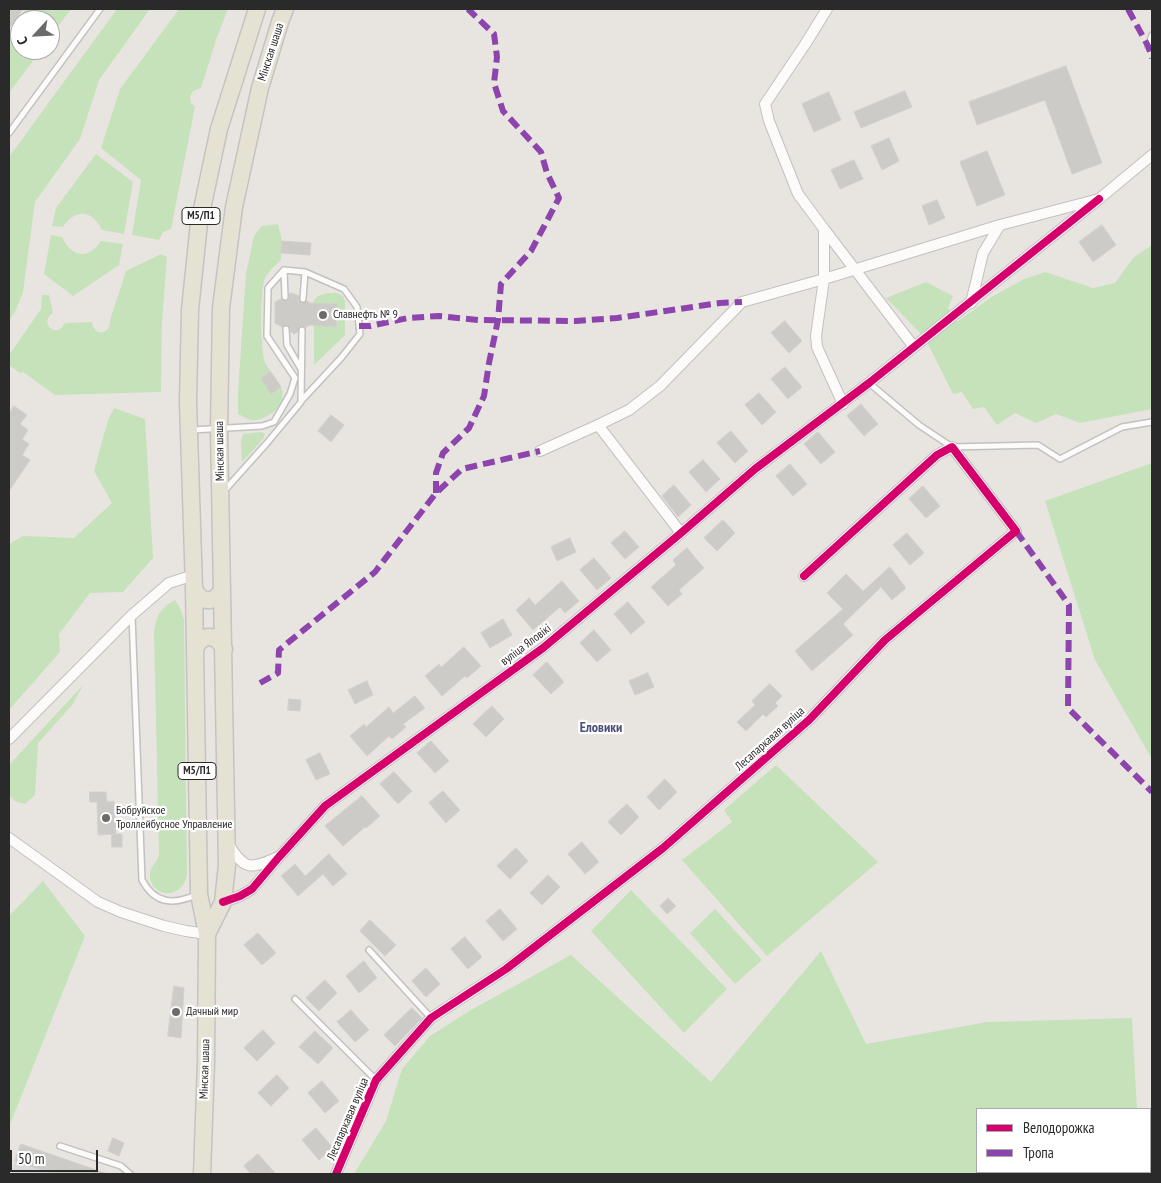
<!DOCTYPE html>
<html>
<head>
<meta charset="utf-8">
<style>
	body { margin:0 }
	#map { position:relative; width:1161px; height:1183px; overflow:hidden; background:#e8e5e0; font-family:"PT Sans Narrow",sans-serif }
	canvas { display:block }
	.frame { position:absolute; inset:0; border:10px solid #2a2a2a; pointer-events:none }
	.legend { position:absolute; left:976px; top:1108px; width:175px; height:65px; box-sizing:border-box; background:#fff; border:1px solid #aaa; margin:0; padding:6px 9px; list-style:none; font-size:15px; color:#2a2a2a }
	.legend li { display:flex; align-items:center; gap:10px; height:25px }
	.legend b { width:25px; border:1px solid #aaa }
	.north { position:absolute; left:10px; top:10px; width:50px; height:50px; box-sizing:border-box; background:#fff; border:1px solid #aaa; border-radius:50%; rotate:245deg; font-size:14px; font-weight:700; line-height:20px; text-align:center; color:#2a2a2a }
	.north::after { content:''; display:block; margin:auto; width:18px; height:22px; background:#6c6b6a; clip-path:polygon(50% 0,100% 100%,50% 72%,0 100%) }
	.scale { position:absolute; left:10px; top:1150px; width:88px; height:22px; box-sizing:border-box; border:2px solid #2a2a2a; border-top:0; padding-left:6px; font-size:15px; line-height:18px; white-space:nowrap; color:#2a2a2a; -webkit-text-stroke:4px #fff; paint-order:stroke }
</style>
</head>
<body>
<div id="map">
<canvas width="1161" height="1183"></canvas>
<div class="frame"></div>
<ul class="legend">
<li><b style="height:6px;background:#d6006c"></b>Велодорожка</li>
<li><b style="height:6px;background:#8e44ad"></b>Тропа</li>
</ul>
<div class="north">С</div>
<div class="scale">50 m</div>
</div>
<script>
const context = document.querySelector('canvas').getContext('2d');
context.lineJoin = 'round';
function fill(path, color) { context.fillStyle = color; context.fill(path, 'evenodd'); }
function stroke(path, color, width, dash) { context.strokeStyle = color; context.lineWidth = width; context.lineCap = dash ? 'butt' : 'round'; context.setLineDash(dash || []); context.stroke(path); }
function drawText(font, color, halo, rows, align = 'center') {
  context.font = font + ' "PT Sans Narrow",sans-serif'; context.lineWidth = 4.5; context.setLineDash([]); context.textBaseline = 'middle'; context.strokeStyle = halo; context.fillStyle = color; for (const [text, x, y, turn = 0] of rows) {
    context.save(); context.translate(x, y); context.rotate((+turn || 0) * Math.PI / 180); context.textAlign = isNaN(turn) ? turn : align; if (halo) context.strokeText(text, 0, 0); context.fillText(text, 0, 0); context.restore();
  }
}
fill(new Path2D(`
	M21,1145L110,1174H11Z`), '#dcd9db');
fill(new Path2D(`
	M26,9H71L50,37V20H20V50H41L9,93V32Z
	M117,9H150L99,80L80,139L35,202L23,292L15,312L9,321V157Z
	M179,9H228L217,37L201,88L193,91L190,97L191,103L195,107L171,229L163,232L159,240L132,235L141,180L101,148L120,89Z
	M96,154L133,182L124,234L102,230C92,210 76,208 63,227L52,226L56,208Z
	M278,224L282,241L281,260C275,265 269,271 265,278C260,289 260,350 265,362C270,373 286,385 282,400C279,411 263,421 252,420C248,420 243,416 238,414V392L246,273L254,236L262,226Z
	M51,235L62,237C72,258 88,260 101,241L123,244L119,265L73,296L44,274Z
	M1152,245V409L1080,423L1056,414L1036,423L1015,413L997,425L984,407L973,409L962,392L953,394L925,338L886,298L926,282L953,296L948,308L957,322L990,298L1024,279L1045,272L1093,288L1115,283L1133,258Z
	M161,254L167,257L162,322L161,392L55,395L23,372L20,373L9,365V355L41,309L42,295H49L53,313C38,323 57,340 65,323L92,322C94,337 111,335 110,320L126,271Z
	M328,293H336L343,296L345,302V335L314,365V300L318,296Z
	M114,408L145,419L153,558L123,592L90,593L59,634L60,652L9,710V544L23,536L74,538L112,503L94,471L108,420Z
	M262,432L265,434L263,439L242,462L241,441L243,434Z
	M1152,463V759L1095,660L1045,501Z
	M175,600L179,606L184,619L187,875C181,903 148,896 150,873C151,866 157,862 159,855L154,632C157,615 159,609 175,600Z
	M83,685L73,704L38,743L35,795L25,804L15,801L9,795V765Z
	M776,765L878,862L767,956L682,860L732,822L724,810Z
	M43,881L85,936L9,1127V916Z
	M631,890L727,989L684,1033L591,931Z
	M715,909L762,960L735,984L690,933Z
	M821,951L866,1044L987,1022L1132,1018L1137,1109H977V1172H1140V1174H354L386,1121L402,1069L430,1036L469,1011L571,955L711,1082Z`), '#c6e2ba');
const building = new Path2D(`
	M9,9H23L9,28Z
	M1066,66L1102,163L1072,174L1045,100L977,125L969,102Z
	M905,91L912,107L861,128L854,112Z
	M829,92L841,120L814,132L802,104Z
	M889,138L899,161L882,170L871,146Z
	M987,151L1005,195L977,206L960,162Z
	M854,160L863,179L840,189L831,170Z
	M937,200L945,218L929,225L922,206Z
	M1102,225L1116,245L1093,262L1079,242Z
	M282,241L311,243L310,255L281,253Z
	M292,293L299,296V301L302,303L307,301L310,303L337,304L336,327L310,325L306,327L302,326L299,327L298,332L294,334L291,332L290,328L288,325H285L282,327L275,323V302L281,299L283,301H287L289,299V294Z
	M785,321L802,341L789,353L771,333Z
	M785,367L802,387L788,399L771,379Z
	M271,372L281,387L271,394L261,378Z
	M759,393L776,412L762,425L745,405Z
	M861,404L878,424L864,436L847,416Z
	M14,406L27,415L20,424L28,430L22,439L29,444L22,455L30,460L9,491V414Z
	M331,415L344,425L331,442L318,431Z
	M731,431L748,451L735,463L717,443Z
	M818,432L835,452L821,464L804,444Z
	M703,460L720,479L706,492L689,472Z
	M790,464L807,484L793,496L776,476Z
	M674,485L691,505L678,517L662,496Z
	M923,486L940,506L926,518L909,499Z
	M723,520L735,533L717,551L704,538Z
	M625,531L639,547L625,559L611,543Z
	M907,533L924,553L910,565L893,545Z
	M570,538L576,552L557,561L551,547Z
	M687,548L704,568L679,590L682,594L668,606L651,587L676,565L673,560Z
	M594,558L611,578L597,590L580,570Z
	M890,567L906,588L892,600L881,587L843,624L853,635L812,671L795,651L843,609L827,593L846,574L863,591Z
	M562,581L579,601L565,613L560,607L533,630L516,610L529,598L535,605Z
	M628,602L645,622L631,634L614,614Z
	M503,619L512,635L490,648L481,633Z
	M594,630L611,650L597,662L580,643Z
	M464,647L481,666L467,678L465,676L442,696L425,676L439,664L441,667Z
	M547,662L564,682L551,694L533,675Z
	M648,673L654,687L635,695L629,681Z
	M367,681L373,695L355,704L348,690Z
	M770,684L782,696L775,703L778,706L766,717L763,714L746,731L737,722L755,705L752,701Z
	M415,696L425,708L403,724L406,727L392,739L389,736L367,756L350,736L364,724L366,727L389,707L393,713Z
	M289,699L301,700L300,711L288,710Z
	M492,706L504,719L486,737L473,724Z
	M431,741L449,761L435,773L417,753Z
	M320,753L330,774L316,780L306,760Z
	M394,772L412,791L398,804L380,784Z
	M665,779L677,792L659,810L647,797Z
	M443,791L460,810L446,823L429,803Z
	M90,792H106L107,802L114,801L116,834L98,835L97,802H90Z
	M362,796L380,816L366,828L365,827L343,846L325,826Z
	M627,804L639,817L621,835L608,822Z
	M112,834H122V847H112Z
	M582,842L599,862L585,874L568,854Z
	M516,848L528,861L510,879L497,866Z
	M329,854L347,874L333,886L323,874L298,896L281,876L295,864L305,876Z
	M548,875L560,887L542,905L530,893Z
	M668,898L676,906L667,914L660,906Z
	M500,909L517,929L503,941L486,921Z
	M370,920L396,945L385,956L360,931Z
	M258,933L276,953L262,965L244,945Z
	M465,937L482,957L468,969L451,949Z
	M364,961L377,978L359,993L346,976Z
	M426,968L440,984L426,997L412,981Z
	M325,980L337,993L319,1011L306,998Z
	M174,986L184,988L181,1038L168,1036Z
	M412,1008L422,1018L395,1046L384,1035Z
	M351,1010L369,1030L355,1042L337,1022Z
	M263,1030L275,1043L257,1061L244,1048Z
	M315,1031L333,1048L318,1064L299,1047Z
	M277,1075L289,1088L271,1106L258,1093Z
	M322,1081L339,1101L325,1113L308,1093Z
	M316,1128L333,1148L319,1160L302,1140Z
	M113,1138L124,1143L119,1156L108,1151Z
	M21,1144L105,1173L104,1174H54L15,1161Z
	M258,1154L276,1174H251L244,1166Z`);
fill(building, '#cdcbc7');
stroke(building, '#d3d0cc', 1);
const service = new Path2D(`
	M1148,46L1152,35
	M9,133L100,9
	M284,270L305,272L303,299
	M284,270L285,297
	M286,329L287,345L301,369
	M869,383L919,425L952,447L1038,445L1060,459L1122,427L1152,422
	M301,401L341,358L360,334L357,307L344,289L305,272
	M192,430L262,426L274,422L290,394L295,378L267,336L268,288L284,270
	M224,491L267,443L301,402L302,330
	M132,615L142,880C155,904 173,905 196,895
	M369,950L431,1018
	M295,999L376,1080
	M60,1146L121,1166L130,1174`);
const minor = new Path2D(`
	M827,9L806,43L765,104L769,121L798,194L824,229V279L816,336L817,347L843,404
	M824,229L914,347
	M971,303L983,253L1000,225
	M540,451L598,425
	M681,533L598,425L629,410L660,386L742,302L824,279L1000,225L1099,199L1152,155
	M9,739L132,615L169,583L194,575
	M9,838L98,902L121,912L164,926L186,931L207,934
	M229,845C245,871 251,869 278,857
	M223,902L240,896L252,889L279,857L325,806L543,648L681,533L755,469L869,383L1099,199
	M336,1174L376,1080L431,1018L506,969L663,848L809,720L885,640L1016,531L952,447L937,455L804,576`);
const primary = new Path2D(`
	M194,588C200,604 216,604 222,589
	M195,649C202,633 216,633 224,649
	M207,934L223,902L227,865L219,429L221,308L234,207L260,88L280,22L285,9
	M202,1174L206,1063L207,934L199,894L194,588L188,402L190,310L199,223L219,129L257,9`);
stroke(service, '#c2c1c1', 8);
stroke(minor, '#c2c1c1', 12);
stroke(primary, '#c4c3c1', 19);
stroke(service, '#fcfbfa', 5);
stroke(minor, '#fcfbfa', 10);
stroke(primary, '#e5e2d4', 16);
stroke(new Path2D(`
	M1128,9L1148,46L1152,58
	M359,326H370L408,318L439,316L478,320L576,321L617,318L720,303L742,302
	M436,493V473L443,453L469,428L484,396L489,363L498,320L501,284L531,251L559,198L547,173L541,152L503,111L494,83L497,57L494,34L468,9
	M1016,531L1069,605L1068,708L1152,792
	M260,683L278,673L279,650L375,572L436,493L462,469L540,451`), '#8e44ad', 6, [12, 6]);
stroke(new Path2D(`
	M223,902L240,896L252,889L279,857L325,806L543,648L681,533L755,469L869,383L1099,199
	M336,1174L376,1080L431,1018L506,969L663,848L809,720L885,640L1016,531L952,447L937,455L804,576`), '#d6006c', 8);
for (const [x, y, r, color] of [
	[323,315,5,"#6c6b6a"],
	[106,818,5,"#6c6b6a"],
	[176,1012,5,"#6c6b6a"]
]) { const dot = new Path2D(); dot.arc(x, y, r, 0, 2 * Math.PI); context.fillStyle = color; context.fill(dot); stroke(dot, '#fff', 2); }
for (const [x, y, w] of [
	[201,216,38],
	[197,771,38]
]) { const box = new Path2D(); box.roundRect(x - w / 2, y - 8.5, w, 17, 4); context.fillStyle = '#fff'; context.fill(box); stroke(box, '#2a2a2a', 1); }
drawText('bold 11px', '#2a2a2a', null, [
	["М5/П1",201,216],
	["М5/П1",197,771]
]);
drawText('12px', '#2a2a2a', '#fff', [
	["Мінская шаша",271,52,-72],
	["Мінская шаша",220,451,-91],
	["вуліца Яловікі",526,645,-37],
	["Лесапаркавая вуліца",770,739,-42],
	["Мінская шаша",205,1069,-88],
	["Лесапаркавая вуліца",348,1119,-67]
]);
drawText('12px', '#2a2a2a', '#fff', [
	["Славнефть № 9",333,315],
	["Бобруйское",116,811],
	["Троллейбусное Управление",116,825],
	["Дачный мир",186,1012]
], 'left');
drawText('bold 14px', '#4c4f78', '#fff', [
	["Еловики",601,728]
]);
</script>
</body>
</html>
